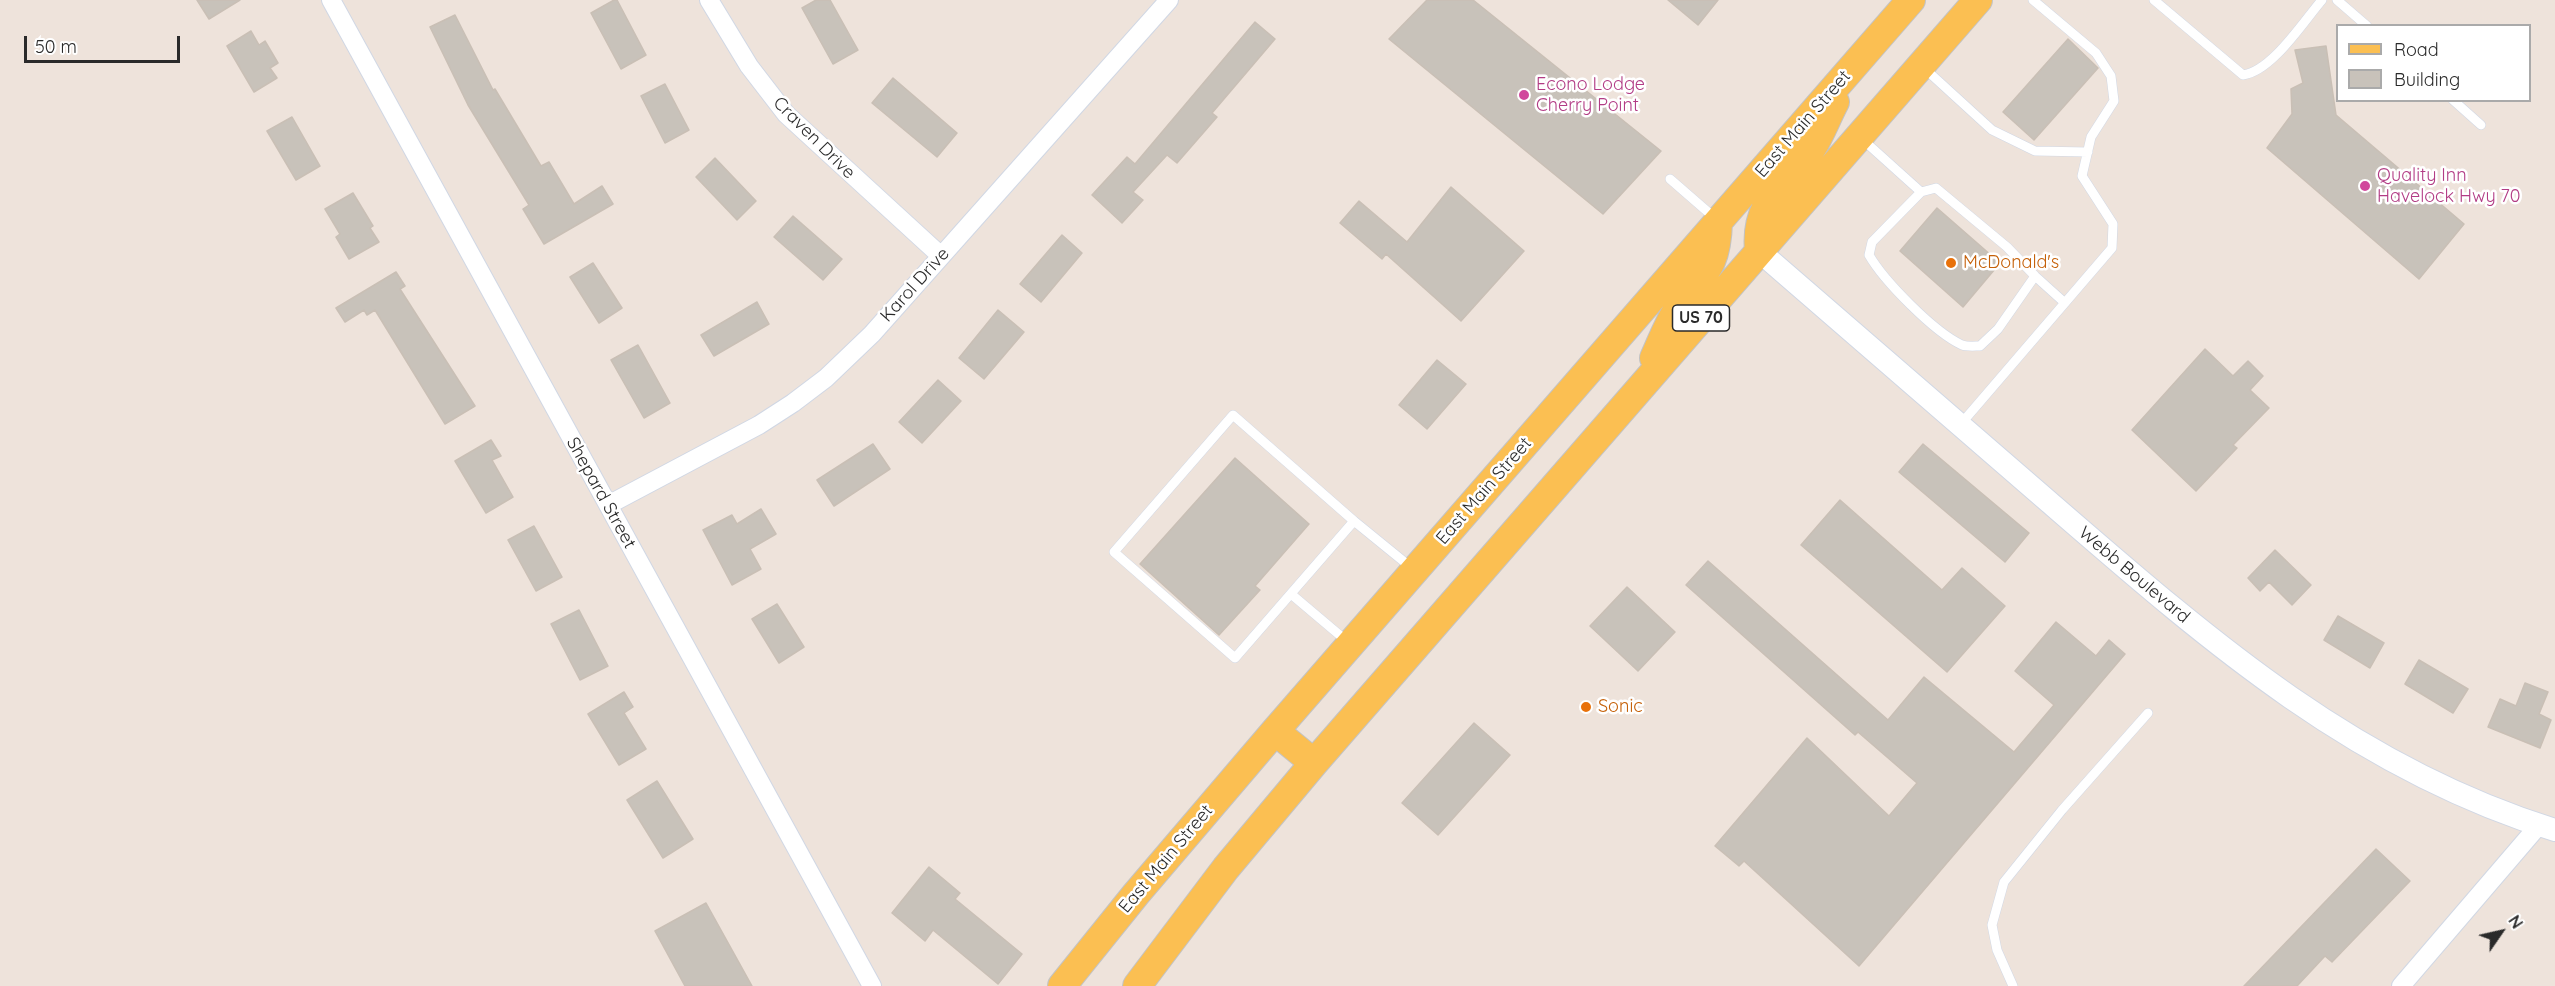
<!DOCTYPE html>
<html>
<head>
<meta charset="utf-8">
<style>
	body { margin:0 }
	#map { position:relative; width:2555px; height:986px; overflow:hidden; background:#eee3db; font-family:Quicksand,sans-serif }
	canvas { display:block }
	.legend { position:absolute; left:2336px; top:24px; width:195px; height:78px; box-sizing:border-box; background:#fff; border:2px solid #aaa; margin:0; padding:8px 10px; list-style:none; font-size:18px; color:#2a2a2a }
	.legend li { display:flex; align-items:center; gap:12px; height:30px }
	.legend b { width:30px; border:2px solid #aaa }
	.north { position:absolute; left:2471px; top:902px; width:60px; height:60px; -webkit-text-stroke:4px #fff; paint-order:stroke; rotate:56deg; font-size:16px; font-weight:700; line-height:24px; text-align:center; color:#2a2a2a }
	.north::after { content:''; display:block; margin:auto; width:21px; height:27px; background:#2a2a2a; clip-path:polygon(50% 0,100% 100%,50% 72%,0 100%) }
	.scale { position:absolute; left:24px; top:36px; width:156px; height:27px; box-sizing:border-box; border:3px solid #2a2a2a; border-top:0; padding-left:8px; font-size:18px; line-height:21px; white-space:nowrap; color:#2a2a2a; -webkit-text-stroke:4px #fff; paint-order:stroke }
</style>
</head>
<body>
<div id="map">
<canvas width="2555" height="986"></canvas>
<ul class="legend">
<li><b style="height:8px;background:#fbbf52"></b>Road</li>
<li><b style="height:16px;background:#c8c2ba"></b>Building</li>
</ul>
<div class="north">N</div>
<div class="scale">50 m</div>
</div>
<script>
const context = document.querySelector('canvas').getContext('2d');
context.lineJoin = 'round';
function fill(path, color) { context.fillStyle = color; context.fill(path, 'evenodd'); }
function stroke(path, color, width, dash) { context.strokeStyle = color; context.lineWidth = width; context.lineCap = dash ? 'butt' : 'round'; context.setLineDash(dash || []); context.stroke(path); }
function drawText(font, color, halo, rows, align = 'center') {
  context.font = font + ' Quicksand,sans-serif'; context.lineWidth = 5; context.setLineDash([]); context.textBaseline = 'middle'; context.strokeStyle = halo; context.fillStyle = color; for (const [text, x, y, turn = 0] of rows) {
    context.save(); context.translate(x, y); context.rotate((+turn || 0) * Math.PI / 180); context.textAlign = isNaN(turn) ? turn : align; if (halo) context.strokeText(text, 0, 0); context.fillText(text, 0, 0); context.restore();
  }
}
const building = new Path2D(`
	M197,0H240L209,19Z
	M614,0H617L646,55L621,69L591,13Z
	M816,0H830L858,50L833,64L802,8Z
	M1427,0H1473L1661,151L1603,214L1389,39Z
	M1668,0H1718L1698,25Z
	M455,15L493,90L495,89L541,166L549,162L574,204L602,186L613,204L544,244L523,209L529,205L468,105L430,27Z
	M1255,22L1275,39L1212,113L1217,117L1177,163L1167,155L1133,192L1143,200L1122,223L1092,195L1127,157L1135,164Z
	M251,31L259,45L265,41L278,63L270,68L277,78L254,92L227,46Z
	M2068,39L2098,68L2034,140L2003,112Z
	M2326,46L2336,115L2464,224L2419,279L2267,148L2292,114L2291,89L2303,83L2295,50Z
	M893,78L957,133L937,157L872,103Z
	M665,84L689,130L665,143L641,96Z
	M292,117L320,166L296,180L267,131Z
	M715,158L756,201L737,220L696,177Z
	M1451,187L1524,251L1461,321L1386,254L1382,259L1340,223L1359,201L1407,242Z
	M353,193L373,226L370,228L379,242L349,259L336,237L340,234L325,209Z
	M1937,208L2000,263L1963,307L1900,251Z
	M793,216L842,259L823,280L774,237Z
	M1062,235L1082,253L1041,302L1020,284Z
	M593,263L622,308L599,323L570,277Z
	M396,272L405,286L400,289L475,406L445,424L375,310L367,315L364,310L345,322L336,308Z
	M757,302L769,324L714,356L701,335Z
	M998,310L1024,332L984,379L959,358Z
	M638,345L670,403L644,418L611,360Z
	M2205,349L2233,376L2248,361L2263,376L2250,390L2269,408L2233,445L2237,448L2196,491L2132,430Z
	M1437,360L1466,384L1427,429L1399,405Z
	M938,380L961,401L922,443L899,422Z
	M491,440L501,456L492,460L513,497L486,513L455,461Z
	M873,444L890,469L834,506L817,480Z
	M1923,444L2029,533L2005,562L1899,472Z
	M1235,458L1309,524L1255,586L1260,590L1219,635L1140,564Z
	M1840,500L1942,590L1962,568L2005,606L1947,672L1801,545Z
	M761,509L776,534L750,549L761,569L732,585L703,530L732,515L737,524Z
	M534,526L562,577L536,591L508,540Z
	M2275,550L2311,585L2292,605L2269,582L2260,591L2248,578Z
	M1708,561L1888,720L1924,677L2014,752L2054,705L2015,671L2056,622L2096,656L2109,640L2125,654L1859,966L1744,861L1739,866L1715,846L1807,738L1889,816L1917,783L1858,732L1855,735L1686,585Z
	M1627,587L1675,632L1638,671L1590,626Z
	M777,604L804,647L779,663L752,619Z
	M579,610L608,666L580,680L551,624Z
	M2338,616L2384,643L2370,668L2324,640Z
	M2419,660L2468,689L2453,713L2405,684Z
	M2525,683L2548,692L2539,714L2551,720L2540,748L2488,727L2500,699L2516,706Z
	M624,692L633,707L624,713L646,749L619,765L588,714Z
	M1474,723L1510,755L1438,835L1402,803Z
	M657,781L693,839L663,858L627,800Z
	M2376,849L2410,881L2332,962L2325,956L2297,986H2244Z
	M929,867L960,893L955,899L1022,954L998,984L933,930L925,941L892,913Z
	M706,903L752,986H685L655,931Z`);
fill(building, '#c8c2ba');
stroke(building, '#c9bfb5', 1.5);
const service = new Path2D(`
	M2154,0L2243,75C2272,71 2303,22 2322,0
	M2337,0L2367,26
	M1923,67L1992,130L2035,151L2088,152
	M2453,100L2481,125
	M1861,138L1921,192
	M1670,179L1716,219
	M1936,188L2007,247L2035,276L1998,329L1980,346C1975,346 1968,347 1962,345C1934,332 1884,281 1869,255L1872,242L1921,192Z
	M2035,276L2065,303
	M1233,415L1354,521L1235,658L1114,552Z
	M1960,425L2112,248L2113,224L2082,176L2091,137L2114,101L2111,76L2096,53L2033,0
	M1354,521L1413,569
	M1291,594L1349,643
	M2013,986L1997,950L1992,925L2004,882L2062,810L2148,713`);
const minor = new Path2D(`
	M331,0L872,986
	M709,0L749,66L786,114L941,256
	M608,505L759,425L793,403L826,378L872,334L1169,0
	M2401,986L2539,825`);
const tertiary = new Path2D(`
	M1759,251C1856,335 1953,419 2049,502C2205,637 2353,768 2555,830`);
const primary = new Path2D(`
	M1759,251C1754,201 1786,185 1812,148C1821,134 1827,117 1835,102
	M1654,358C1661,343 1667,326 1676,312C1700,274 1717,272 1718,222
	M1275,731L1314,763
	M1062,986L1136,894L1275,731L1911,0
	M1137,986L1226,868L1314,763L1978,0`);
stroke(service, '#d0d7e4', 10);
stroke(minor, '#d0d7e4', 20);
stroke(tertiary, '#d0d7e4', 24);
stroke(primary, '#c3c3c3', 30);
stroke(service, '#fff', 9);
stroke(minor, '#fff', 18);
stroke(tertiary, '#fff', 22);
stroke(primary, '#fbbf52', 28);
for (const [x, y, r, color] of [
	[1524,95,6,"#d1479c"],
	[2365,186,6,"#d1479c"],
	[1951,263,6,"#e8710a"],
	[1586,707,6,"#e8710a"]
]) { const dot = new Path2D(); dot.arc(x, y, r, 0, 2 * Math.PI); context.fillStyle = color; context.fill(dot); stroke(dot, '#fff', 2); }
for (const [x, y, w] of [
	[1701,318,57]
]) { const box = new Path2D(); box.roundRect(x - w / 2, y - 13, w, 26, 4.5); context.fillStyle = '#fff'; context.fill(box); stroke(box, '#2a2a2a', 1.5); }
drawText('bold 16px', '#2a2a2a', null, [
	["US 70",1701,318]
]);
drawText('18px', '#b23c85', '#fff', [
	["Econo Lodge",1536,85],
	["Cherry Point",1536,106],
	["Quality Inn",2377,176],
	["Havelock Hwy 70",2377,197]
], 'left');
drawText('18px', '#2a2a2a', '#fff', [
	["East Main Street",1803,124,-49],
	["Craven Drive",814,138,45],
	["Karol Drive",915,285,-48],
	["East Main Street",1484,491,-49],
	["Shepard Street",601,493,61],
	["Webb Boulevard",2134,575,40],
	["East Main Street",1166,859,-50]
]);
drawText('18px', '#c56008', '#fff', [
	["McDonald's",1963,263],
	["Sonic",1598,707]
], 'left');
</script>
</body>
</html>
